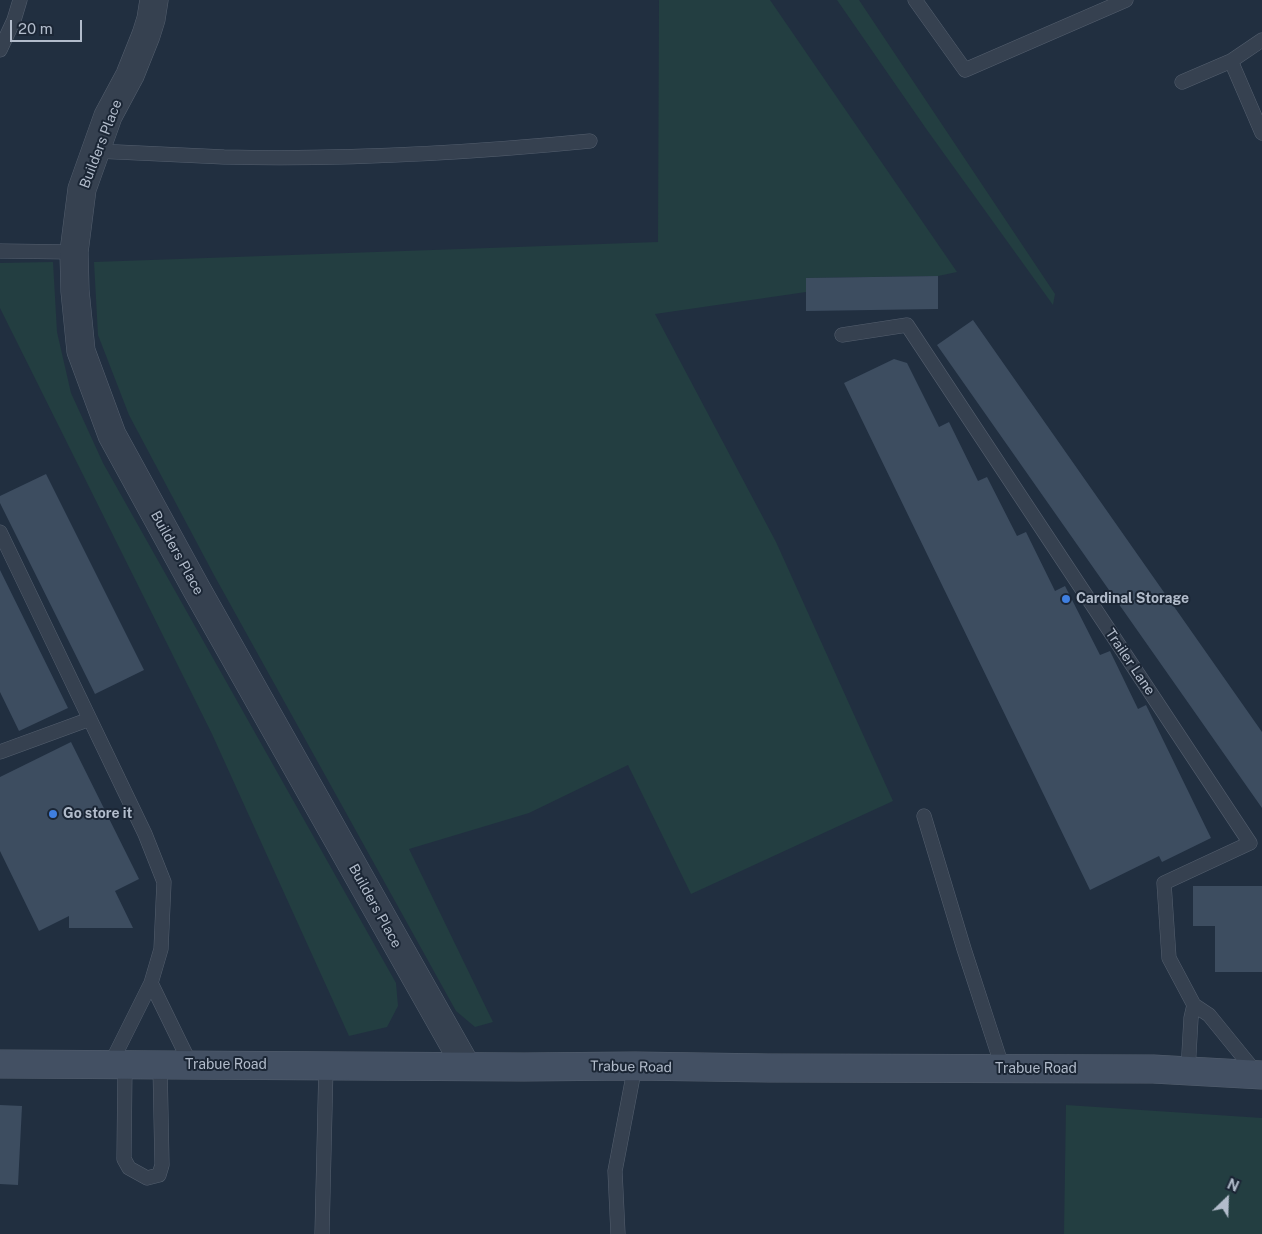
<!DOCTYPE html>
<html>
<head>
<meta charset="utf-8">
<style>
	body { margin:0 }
	#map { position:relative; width:1262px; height:1234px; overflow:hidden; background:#212f40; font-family:"Public Sans",sans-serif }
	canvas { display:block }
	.north { position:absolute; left:1202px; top:1174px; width:50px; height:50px; -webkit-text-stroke:4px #1b2635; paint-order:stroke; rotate:24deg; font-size:14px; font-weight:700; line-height:20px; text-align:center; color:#b2bccb }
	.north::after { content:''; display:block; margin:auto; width:18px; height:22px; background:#b2bccb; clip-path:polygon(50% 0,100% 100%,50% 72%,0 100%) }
	.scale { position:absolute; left:10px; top:20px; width:72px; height:22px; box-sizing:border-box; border:2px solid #b2bccb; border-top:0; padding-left:6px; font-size:15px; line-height:18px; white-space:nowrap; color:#b2bccb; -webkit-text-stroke:4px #1b2635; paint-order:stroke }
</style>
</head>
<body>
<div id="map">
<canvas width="1262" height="1234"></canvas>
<div class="north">N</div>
<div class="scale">20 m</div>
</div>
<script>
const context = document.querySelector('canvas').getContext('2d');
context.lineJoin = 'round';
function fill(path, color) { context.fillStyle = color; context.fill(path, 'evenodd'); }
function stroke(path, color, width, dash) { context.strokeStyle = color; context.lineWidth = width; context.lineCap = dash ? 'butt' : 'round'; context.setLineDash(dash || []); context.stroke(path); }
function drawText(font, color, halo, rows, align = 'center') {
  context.font = font + ' "Public Sans",sans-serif'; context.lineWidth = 4; context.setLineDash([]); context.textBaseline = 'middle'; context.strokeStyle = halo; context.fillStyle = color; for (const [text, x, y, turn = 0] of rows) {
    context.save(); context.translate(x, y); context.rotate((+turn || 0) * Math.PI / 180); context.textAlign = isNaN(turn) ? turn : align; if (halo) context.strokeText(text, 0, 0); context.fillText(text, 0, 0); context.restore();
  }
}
fill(new Path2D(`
	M659,0H770L957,272L938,276L806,278V292L655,314L776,542L893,801L691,894L628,765L529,813L409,849L493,1022L475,1027L456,1011L214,575L129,415L98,335L94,262L658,242Z
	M837,0H859L1055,294L1053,305L927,130Z
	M53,262L57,332L71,393L103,463L396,983L398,1006L387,1027L349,1036L212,734L0,308V263Z
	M1066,1105L1262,1118V1234H1064Z`), '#233e41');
fill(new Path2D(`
	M938,276V309L806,311V278Z
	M973,320L1262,732V808L937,345Z
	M894,359L907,363L939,427L949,422L978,481L987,477L1017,536L1026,532L1055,591L1065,586L1100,655L1110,651L1138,709L1146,705L1211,838L1162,862L1159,856L1090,890L844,383Z
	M46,474L144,670L95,694L0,503V496Z
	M0,570L68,708L19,731L0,692Z
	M71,742L139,879L115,891L133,928H69V916L39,931L0,851V777Z
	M1193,886H1262V972H1215V926H1193Z
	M0,1105L22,1106L18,1185L0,1184Z`), '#3d4d60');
const lane = new Path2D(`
	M915,0L965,70L1126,0
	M0,50L14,20L20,0
	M1231,61L1262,133
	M1182,82L1231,61L1262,40
	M96,151C138,153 181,155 224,157C346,160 468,153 590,141
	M0,251L74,252
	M842,335L907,325L1250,843L1164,883L1169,958L1194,1005L1209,1015L1257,1074
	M0,532L145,834L164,882L161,949L151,983L110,1065
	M0,752L90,719
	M924,816L964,949L1003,1069
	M151,983L191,1065
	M125,1065L124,1159L129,1168L147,1178L159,1175L162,1165L160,1065
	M1188,1071L1191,1018L1194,1005
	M322,1234L326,1066
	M618,1234L615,1171L635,1066`);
const street = new Path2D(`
	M154,0L151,19L146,35L130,75L108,116L82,189L74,252L75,291L81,351L112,435L197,590L466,1066`);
const secondary = new Path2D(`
	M0,1064L524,1067L635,1066L769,1068L1153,1069L1262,1075`);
stroke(lane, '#545f6e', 15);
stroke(street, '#545f6e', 29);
stroke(secondary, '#545f6e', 29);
stroke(lane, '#364150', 14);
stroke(street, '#364150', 28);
stroke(secondary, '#435063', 28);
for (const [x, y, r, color] of [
	[1066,599,5,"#3f7fe0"],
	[53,814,5,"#3f7fe0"]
]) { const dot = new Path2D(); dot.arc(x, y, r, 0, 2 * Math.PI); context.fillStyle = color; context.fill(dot); stroke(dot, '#1b2635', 2); }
drawText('14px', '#b2bccb', '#1b2635', [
	["Builders Place",101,144,-69],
	["Builders Place",177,553,61],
	["Trailer Lane",1130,662,56],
	["Builders Place",375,906,61],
	["Trabue Road",226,1065],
	["Trabue Road",631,1067,1],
	["Trabue Road",1036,1069]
]);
drawText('bold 14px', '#b2bccb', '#1b2635', [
	["Cardinal Storage",1076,599],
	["Go store it",63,814]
], 'left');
</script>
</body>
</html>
